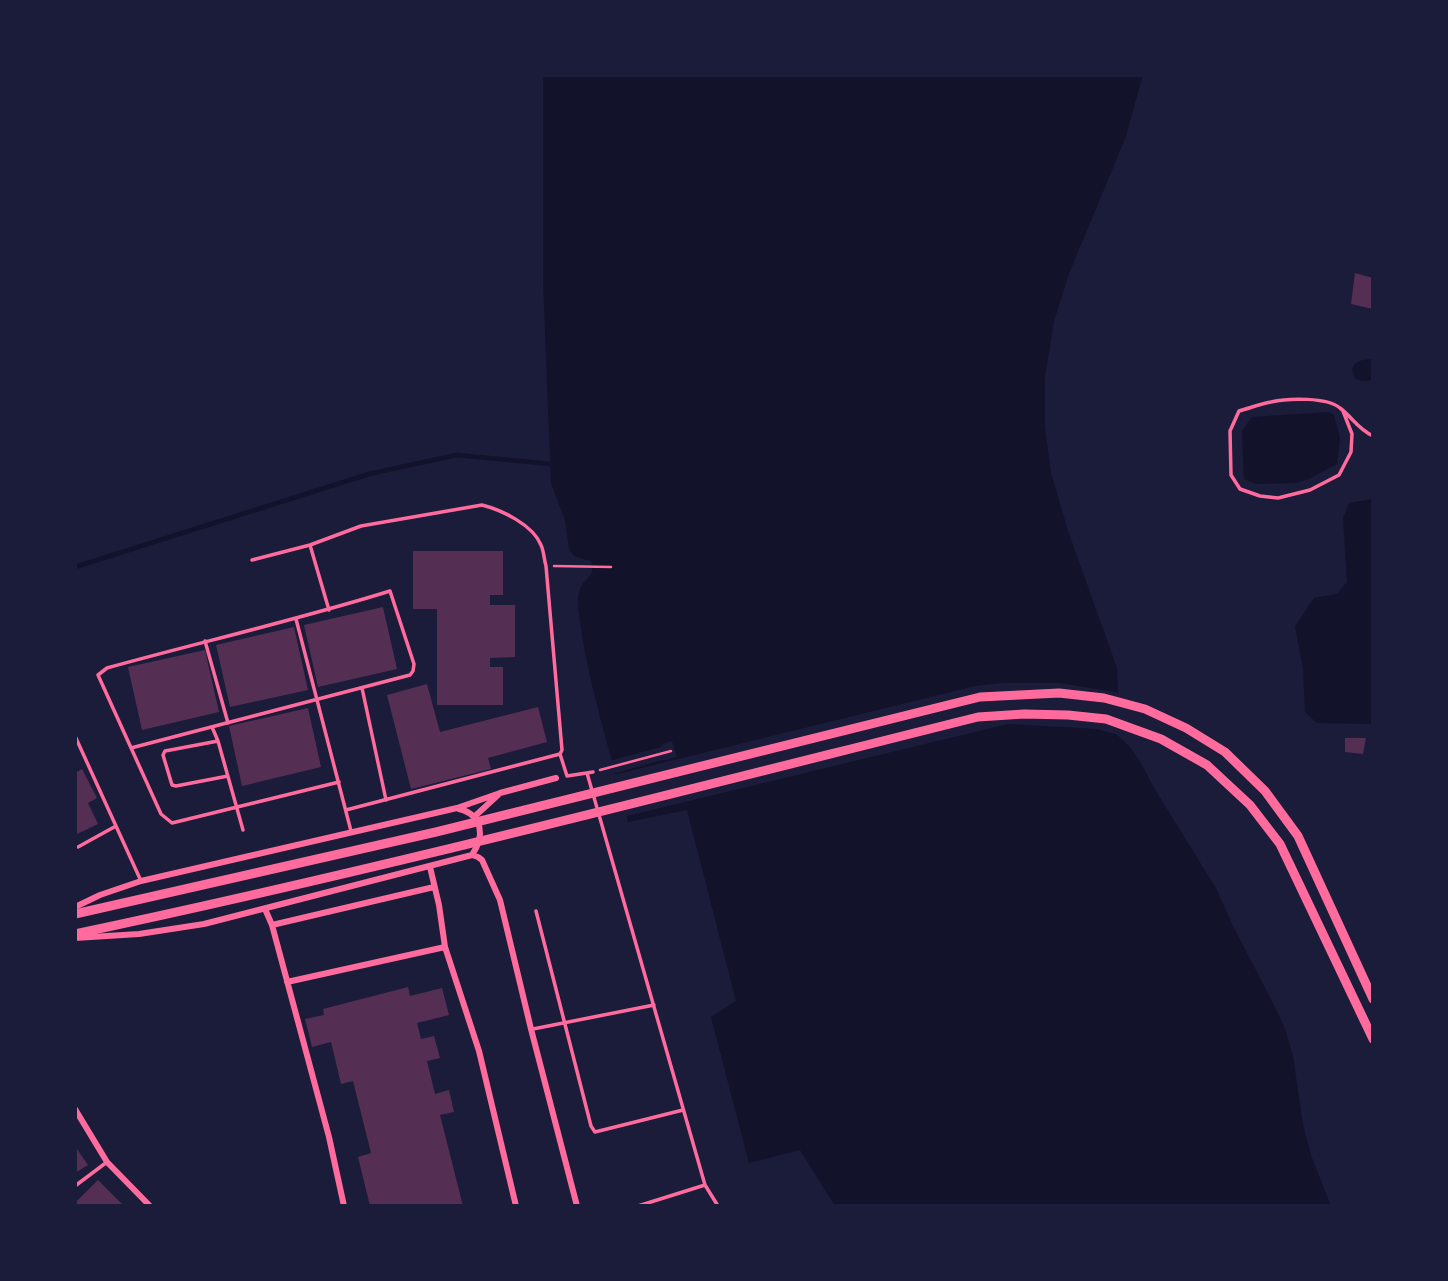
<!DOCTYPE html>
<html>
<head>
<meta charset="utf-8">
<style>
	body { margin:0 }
	#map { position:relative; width:1448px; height:1281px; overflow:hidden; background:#1b1b3a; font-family:"Varela Round",sans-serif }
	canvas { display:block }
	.frame { position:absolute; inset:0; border:77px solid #1b1b3a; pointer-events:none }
</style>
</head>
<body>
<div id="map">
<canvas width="1448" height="1281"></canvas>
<div class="frame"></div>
</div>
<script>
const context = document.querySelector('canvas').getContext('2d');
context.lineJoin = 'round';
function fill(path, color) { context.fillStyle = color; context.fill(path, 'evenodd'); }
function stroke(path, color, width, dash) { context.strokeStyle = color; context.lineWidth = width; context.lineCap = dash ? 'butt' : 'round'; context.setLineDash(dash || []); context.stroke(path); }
fill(new Path2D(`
	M543,75H1143L1125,139L1068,276L1054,321L1045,376V428L1051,473L1068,531L1117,668L1118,690L1115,733L1131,748L1141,763L1154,788L1217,890L1233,926L1276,1009L1285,1029L1293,1056L1303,1125L1312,1158L1331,1206H835L800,1150L749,1163L711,1017L736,1001L687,810L628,822C612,755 589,689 580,621C579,612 576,598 580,589C585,576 596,578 591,561L576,557L572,554L569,548L565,520L551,483L543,280Z
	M1373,359V380L1361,381L1355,378L1352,369C1356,359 1364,360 1373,359Z
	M1329,412L1334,415L1340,438L1337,464L1309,479L1295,483L1256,484L1244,479L1242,431L1252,417Z
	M1373,499V724L1317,723L1305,712L1303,668L1295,626L1314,598L1337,594L1347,582L1343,518L1349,503Z`), '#12122b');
fill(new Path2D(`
	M1002,683H1060L1121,693L1117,723L1118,731L1122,736L1097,729L1008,724L623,817L613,775L975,686Z
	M672,741L677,757L666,760H662L613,774L609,761L661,747L663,744Z`), '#1b1b3a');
stroke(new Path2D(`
	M75,567L369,474L457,455L551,464`), '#12122b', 4.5);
fill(new Path2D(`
	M1355,273L1373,278V309L1351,304Z
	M413,551H503V595H490V605H515V657L490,658V667H503V705H437V609H413Z
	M383,607L397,669L318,687L304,625Z
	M294,627L308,690L230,707L216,645Z
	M205,650L219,712L142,730L128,667Z
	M427,684L440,732L538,707L547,742L488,758L491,769L411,789L387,695Z
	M308,708L321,767L242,786L229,726Z
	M1345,738H1366L1363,754L1345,752Z
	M82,769L97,798L88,803L98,824L75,835V773Z
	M408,987L410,996L442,988L449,1015L417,1023L421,1039L434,1036L440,1058L427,1061L435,1094L449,1090L454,1112L440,1115L463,1206H370L358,1157L371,1153L353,1081L341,1084L331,1042L312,1047L305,1019L324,1015L323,1009Z
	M75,1146L88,1165L75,1173Z
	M98,1180L124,1206H75V1203Z`), '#542f53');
stroke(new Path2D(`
	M554,566L611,567
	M600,770L671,751`), '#ff6b9d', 2.5);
stroke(new Path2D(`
	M1343,411L1352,434L1351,452L1339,475L1310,490L1278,498L1260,496L1240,489L1231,475L1230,431L1239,411C1250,408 1260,404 1271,402C1288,398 1327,397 1340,408C1353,418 1357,428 1373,436
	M310,545L329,610
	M252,560L310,545L361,526L482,505C502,510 533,525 541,545C544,551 544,560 546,566L562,750L560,754L346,810
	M296,619L351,831
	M205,641L228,723
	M362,688L386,800
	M212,727L218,741L243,830
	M75,736L141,881
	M218,741L165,751L163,755L172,785L176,786L228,776
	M131,748L410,675L413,671L414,664L390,591C297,620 201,642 107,668L98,675L161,814L172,823L339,782
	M560,754L567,776L593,772
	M587,773L705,1185L718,1206
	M78,847L116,826
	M536,911L591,1126L595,1132L683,1110
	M533,1029L654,1005
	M75,1186L107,1162
	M638,1206L705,1185`), '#ff6b9d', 3.5);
stroke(new Path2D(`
	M474,817L498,795
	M472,855L478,857L482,860L500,900L531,1029L577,1206
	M430,867L439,905L445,947L479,1051L516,1206
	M75,907L100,895L141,881L457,808L500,793L556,778
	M265,909L272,925L329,1137L344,1206
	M272,925L434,887
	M75,938L139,934L204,924L472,855C485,836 483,815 459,809
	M287,982L445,947
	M75,1109L107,1162L150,1206`), '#ff6b9d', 6);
stroke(new Path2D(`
	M75,914L436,832L980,697L1059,693L1104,698L1145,709L1186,728L1225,752L1265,791L1298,836L1373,999
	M75,934C378,870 678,792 978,717L1024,714L1068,715L1106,719L1161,739L1207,765L1250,805L1280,844L1373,1039`), '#ff6b9d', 9);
</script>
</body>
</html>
